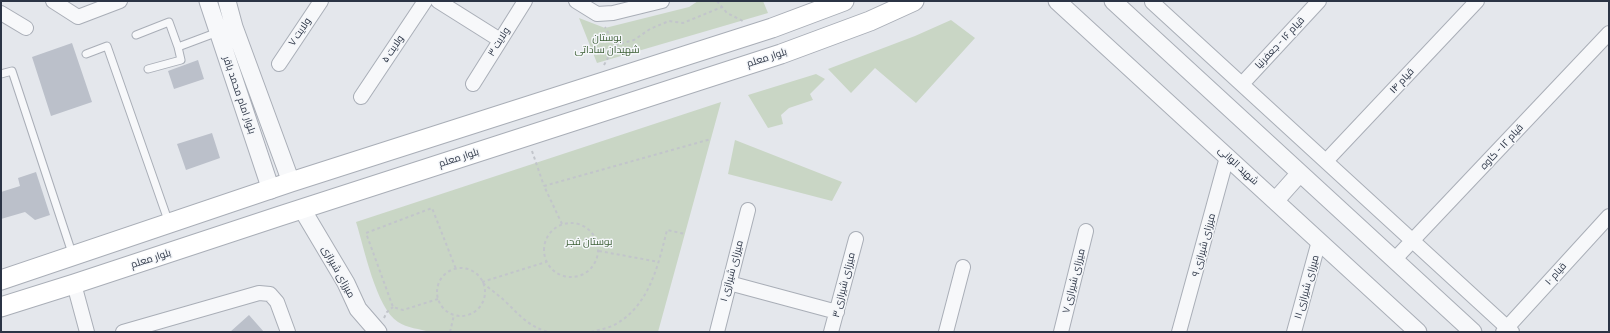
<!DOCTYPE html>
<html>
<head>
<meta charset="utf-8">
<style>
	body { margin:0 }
	#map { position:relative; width:1610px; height:333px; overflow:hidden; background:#e4e7ec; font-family:"Fira Sans Condensed",sans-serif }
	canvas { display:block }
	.frame { position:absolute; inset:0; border:2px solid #2b3445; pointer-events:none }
</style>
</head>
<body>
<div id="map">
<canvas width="1610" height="333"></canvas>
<div class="frame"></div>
</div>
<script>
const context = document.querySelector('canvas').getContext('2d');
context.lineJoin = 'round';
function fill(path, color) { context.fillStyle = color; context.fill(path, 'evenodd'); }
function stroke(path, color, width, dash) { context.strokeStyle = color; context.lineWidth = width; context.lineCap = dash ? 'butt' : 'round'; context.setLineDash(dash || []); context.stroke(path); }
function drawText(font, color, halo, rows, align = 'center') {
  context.font = font + ' "Fira Sans Condensed",Cairo,sans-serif'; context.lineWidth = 3; context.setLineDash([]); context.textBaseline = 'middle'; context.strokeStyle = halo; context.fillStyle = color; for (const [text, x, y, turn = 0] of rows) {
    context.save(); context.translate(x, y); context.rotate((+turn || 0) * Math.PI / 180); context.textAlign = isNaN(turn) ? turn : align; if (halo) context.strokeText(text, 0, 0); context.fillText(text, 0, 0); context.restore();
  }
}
fill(new Path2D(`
	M698,1H763L768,13L597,63L579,18L605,28L689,7Z
	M951,20L975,38L916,103L875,68L851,93L828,69L915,36Z
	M816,74L825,79L810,94L813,100L789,108L781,115L783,124L768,128L748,95Z
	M721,102L658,332H430C420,329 407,328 398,322C376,308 364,247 356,222Z
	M735,140L842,182L832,201L728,174Z`), '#c9d6c5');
fill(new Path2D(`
	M72,43L92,102L51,116L32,57Z
	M198,60L204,79L174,89L168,71Z
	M212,133L220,158L186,170L177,144Z
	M36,172L50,215L35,220L25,212L1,219V192L20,186L18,178Z
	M249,315L264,332H230Z`), '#bbc0ca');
const service = new Path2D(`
	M136,35L169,22L178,47L181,60L148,69
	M178,47L218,32
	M86,54L107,46L169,223
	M1,74L12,71L73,256`);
const minor = new Path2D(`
	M53,1L78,17L120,1
	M438,1L500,40
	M576,1L597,14L613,13L662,1
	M1154,1L1152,2L1512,332
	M1,13L26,28
	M279,64L321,1
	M473,84L525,1
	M1242,84L1319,1
	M361,97L425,1
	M1326,161L1477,1
	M1394,260L1609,33
	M729,283L837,312
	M74,284L87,332
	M123,332L259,293L270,294L277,302L288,332
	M717,332L748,210
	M831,332L856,239
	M946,332L963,267
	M1061,332L1086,231
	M1179,332L1227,157
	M1294,332L1319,241
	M1503,332L1609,216`);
const tertiary = new Path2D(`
	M208,1L271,190
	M227,1L234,27L291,182
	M1057,1L1418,332
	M1113,1L1473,332
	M1275,201L1300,173
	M302,209L346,283L358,309L378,332`);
const secondary = new Path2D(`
	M1,280L291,182L772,28L844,1
	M1,307L74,284L280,216L781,54L870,21L914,1`);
stroke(service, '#a9aeb7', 9);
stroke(minor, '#a9aeb7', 16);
stroke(tertiary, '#a9aeb7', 19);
stroke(secondary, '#a9aeb7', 21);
stroke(new Path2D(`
	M717,1L727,13L743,21
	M615,45L634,40L650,29L669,21L683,23L722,7
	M604,65L615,45L605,27
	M532,151L544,186
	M544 250a27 27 0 1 1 54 0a27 27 0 1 1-54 0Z
	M562,224L544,186L711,139
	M599,251L659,262
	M437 292a24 24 0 1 1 48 0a24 24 0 1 1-48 0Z
	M482,282L546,262
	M483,283C491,290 500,296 508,304C520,316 531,328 549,332
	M438,299L403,310L393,307L366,233L432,208L456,269
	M384,318L387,312L393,307
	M450,332L454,315
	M591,332C598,330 605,329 612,326C649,308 658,266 667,230L685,234`), '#c2c5cb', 2, [3, 3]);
stroke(service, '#f7f8fa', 7);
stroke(minor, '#f7f8fa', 14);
stroke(tertiary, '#f7f8fa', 17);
stroke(secondary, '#fff', 19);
drawText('10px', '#2b3445', '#f4f6f9', [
	["ولایت ۷",300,32,-56],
	["ولایت ۳",499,42,-58],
	["قیام ۱۶ - جعفرنیا",1280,43,-47],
	["ولایت ۵",393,49,-56],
	["بلوار معلم",767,58,-18],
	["قیام ۱۴",1402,81,-47],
	["بلوار امام محمد باقر",239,95,71],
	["قیام ۱۲ - کاوه",1502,147,-47],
	["بلوار معلم",459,158,-18],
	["شهید الوانی",1238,166,43],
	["میرزای شیرازی ۹",1204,245,-75],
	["بلوار معلم",151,259,-18],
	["میرزای شیرازی ۱",732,271,-75],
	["میرزای شیرازی",338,272,61],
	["قیام ۱۰",1556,274,-48],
	["میرزای شیرازی ۷",1074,281,-76],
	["میرزای شیرازی ۳",844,285,-76],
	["میرزای شیرازی ۱۱",1307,287,-74]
]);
drawText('10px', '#3f6138', '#f4f6f9', [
	["بوستان",607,38],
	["شهیدان ساداتی",607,50],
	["بوستان فجر",589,242]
]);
</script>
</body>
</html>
